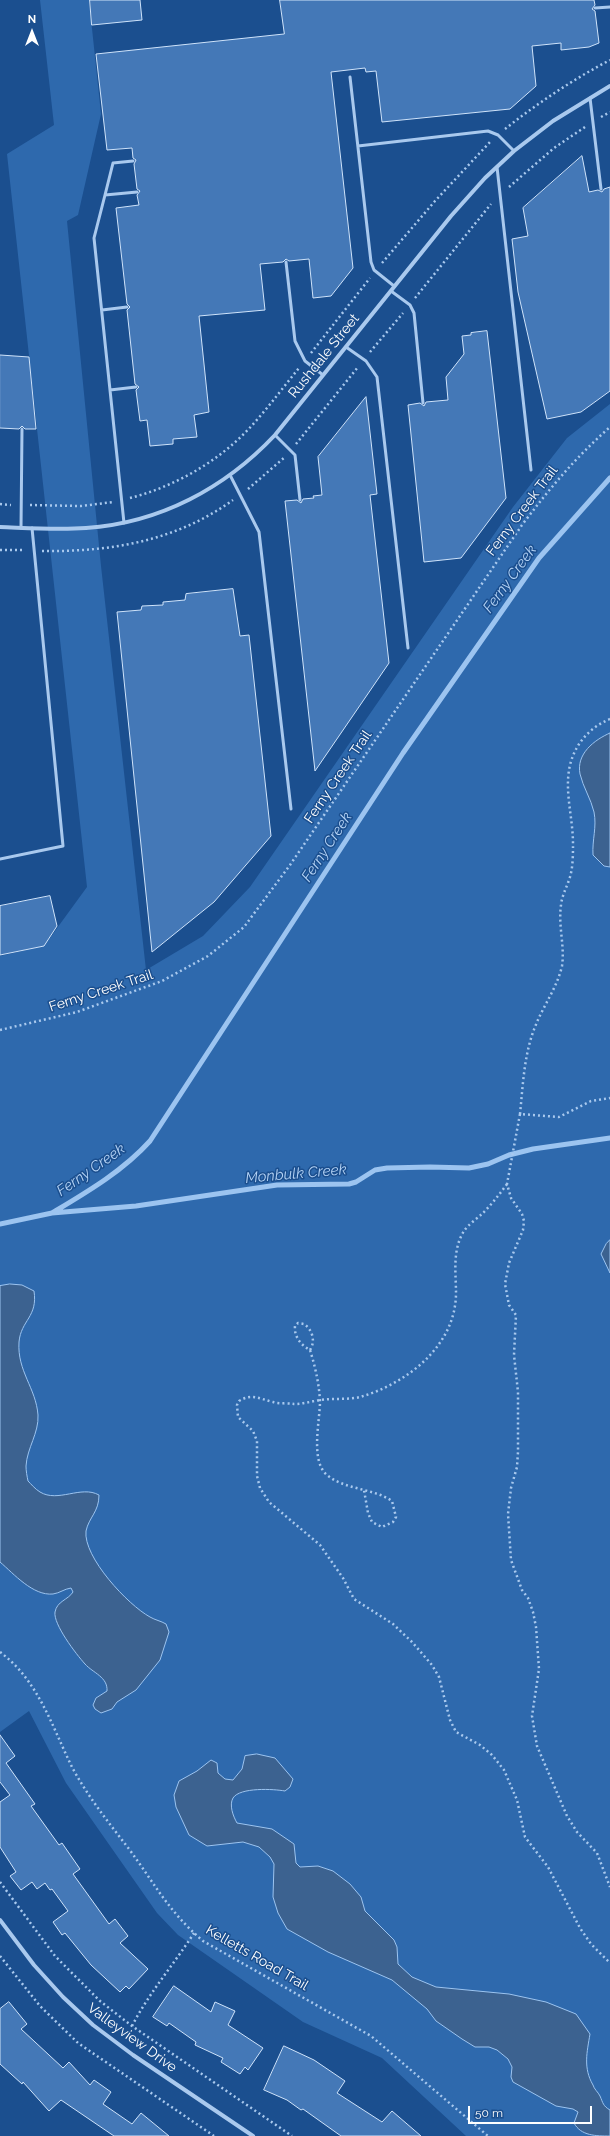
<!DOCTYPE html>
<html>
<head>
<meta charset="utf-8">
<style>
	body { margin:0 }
	#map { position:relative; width:610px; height:2136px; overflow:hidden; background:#1b4f8f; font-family:Raleway,sans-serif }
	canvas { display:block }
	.north { position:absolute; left:12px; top:12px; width:40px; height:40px; -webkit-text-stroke:3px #1b4f8f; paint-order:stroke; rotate:0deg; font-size:11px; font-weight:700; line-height:16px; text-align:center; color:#fff }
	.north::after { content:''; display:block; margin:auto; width:14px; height:18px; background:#fff; clip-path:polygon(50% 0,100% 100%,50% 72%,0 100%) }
	.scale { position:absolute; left:468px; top:2106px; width:124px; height:18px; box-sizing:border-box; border:2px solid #fff; border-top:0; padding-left:5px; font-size:12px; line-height:14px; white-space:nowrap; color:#fff; -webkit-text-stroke:3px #1b4f8f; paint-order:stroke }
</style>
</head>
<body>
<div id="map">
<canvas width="610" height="2136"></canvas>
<div class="north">N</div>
<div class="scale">50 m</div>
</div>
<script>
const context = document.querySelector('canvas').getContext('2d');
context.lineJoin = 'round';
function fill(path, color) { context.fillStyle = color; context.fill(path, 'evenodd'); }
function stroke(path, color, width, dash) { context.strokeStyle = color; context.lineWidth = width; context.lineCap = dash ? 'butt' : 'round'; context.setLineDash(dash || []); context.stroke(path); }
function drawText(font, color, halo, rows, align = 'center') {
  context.font = font + ' Raleway,sans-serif'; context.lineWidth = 3; context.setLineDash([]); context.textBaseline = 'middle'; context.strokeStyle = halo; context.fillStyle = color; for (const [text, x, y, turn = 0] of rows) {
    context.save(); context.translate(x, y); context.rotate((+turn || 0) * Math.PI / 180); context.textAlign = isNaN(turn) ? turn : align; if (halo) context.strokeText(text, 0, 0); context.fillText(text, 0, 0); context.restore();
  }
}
fill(new Path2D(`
	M40,0H89L101,114L78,215L67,221L101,566L146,970L203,936L250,887L513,507L567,438L610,404V2136H466L382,2058L303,2022L178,1935L157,1913L66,1783L29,1711L0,1732V956L44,946L87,887L7,154L54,125Z`), '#2e69ad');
const water = new Path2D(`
	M610,733V867L604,866L593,855C592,840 597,827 594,812C591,799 583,787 580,774C576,754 594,740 610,733Z
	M610,1240V1273L601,1254L606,1244Z
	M10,1284L22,1285L34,1291C38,1317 21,1320 19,1342C17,1371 36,1388 38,1415C39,1433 27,1448 26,1466C26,1471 27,1476 28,1481C31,1484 35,1489 40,1492C58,1503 81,1485 99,1495C99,1512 89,1517 86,1531C83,1557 128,1605 150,1617C155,1620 161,1621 166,1624L169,1632L160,1660L136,1690L117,1702L112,1709L101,1713L95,1709L93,1705L96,1698L107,1691C108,1677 93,1673 85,1664C76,1654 53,1624 55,1612C57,1601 68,1600 73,1592L71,1588C64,1589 60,1593 53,1594C33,1596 14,1574 0,1562V1286Z
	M257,1754L275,1758L293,1779L290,1787L285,1791C274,1789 240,1787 233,1798C229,1805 233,1816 237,1823L272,1829L294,1844L296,1863L300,1867L318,1866L333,1871L350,1884L361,1897L365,1911L394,1940L397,1947L398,1964L412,1977L436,1987L509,1994L546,2002L576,2014L590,2034C587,2052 583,2068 593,2085C594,2089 598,2092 600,2096C603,2103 603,2106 610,2110V2136C596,2136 581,2136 574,2123L578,2112L573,2109L556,2106L513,2082L511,2077L512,2067L508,2059L497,2050L489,2047H475L462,2039L436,2021L427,2009L392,1980L328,1952L287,1929L278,1913L273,1897L274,1864L270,1857L259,1847L243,1842L207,1846L189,1835L176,1807L174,1795L179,1781L197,1771L211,1760L217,1763L218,1773L225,1779L233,1780L242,1769L245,1756Z`);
fill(water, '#3c6290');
stroke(water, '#9cc4f0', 1);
stroke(new Path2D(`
	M52,1213C87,1192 123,1171 150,1141L403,753L539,558L610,478
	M0,1224L52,1213L136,1206L277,1185L349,1184L356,1182L375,1170L387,1168L430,1167L469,1168L488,1164L509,1155L533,1149L610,1138`), '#9cc4f0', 5);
const building = new Path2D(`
	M90,0H140L142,20L92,25Z
	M280,0H594L595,5L592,9L595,11L599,43L589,47L561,50V43L532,46L536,86L510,109L441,116L382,122L376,71L366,72L365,68L331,72L353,268L331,296L313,298L309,259L289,261L286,259L283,262L260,264L265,310L199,316L209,412L194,415L197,437L173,439V444L150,446L147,420L140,421L136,390L139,387L135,384L127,310L130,307L127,304L116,208L139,205L137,195L140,191L137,189L134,164L136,160L133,158L132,148L107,150L96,54L284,34Z
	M582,156L589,192L598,190L602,192L604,189L610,187V391L581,412L547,419L518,292L512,239L528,236L523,208Z
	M487,331L506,498L461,558L424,562L408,405L420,403L424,406L426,402L448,400L446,377L464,354L462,336L471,335V333Z
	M0,355L29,357L36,429H25L22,426L19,429L0,428Z
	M366,397L377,494L370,495L389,663L315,771L285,501L297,500L301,503L303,499L314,498L313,496L322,495L318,457Z
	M233,589L240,636L249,635L271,836L214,902L152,952L117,612L141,610L142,606L163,605V602L185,600L186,594Z
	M50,896L57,926L44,946L0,955V906Z
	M0,1735L15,1756L6,1763L35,1804L31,1806L59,1845L62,1843L80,1869L73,1874L109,1924L115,1919L128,1936L120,1943L148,1969L129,1989L126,1986L120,1992L91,1965L65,1933L62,1935L53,1922L68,1911L52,1889L50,1890L45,1883L37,1889L32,1882L21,1890L10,1876L16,1872L0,1847V1802L10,1795L0,1782Z
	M174,1986L211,2012L215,2002L235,2011L228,2025L263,2048L248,2070L245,2067L240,2074L221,2062L223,2058L195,2045L196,2042L169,2023L167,2026L153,2017Z
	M9,2002L27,2024L21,2029L63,2068L69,2062L90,2085L94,2080L111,2092L103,2104L132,2124L141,2113L169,2136H114L61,2100L49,2111L23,2082L22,2084L0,2064V2009Z
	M284,2046L314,2060L345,2081L337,2093L382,2122L392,2111L421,2136H341L303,2109L301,2110L287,2100L264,2090Z`);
fill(building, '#4478b7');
stroke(building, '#cfe3fa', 1);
stroke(new Path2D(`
	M601,117L610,112
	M505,129C538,103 572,80 610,60
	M509,187L554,148L585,127
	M382,263L435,201L490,142
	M415,298L491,204
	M370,352L403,313
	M311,353L370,278
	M296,444L358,367
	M248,489L285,457
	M130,498C177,486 223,459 255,422C271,404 285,385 299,368
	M0,504L11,505
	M30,505L81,506L113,502
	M0,550H25
	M42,551C111,552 176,541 233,500
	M610,719C590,727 575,744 570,765C564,791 573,817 573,844C573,854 573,867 570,877C567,887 562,895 561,905C558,926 565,946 562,966C557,988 543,1006 535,1027C524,1054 523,1085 520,1114L559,1117L591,1101L610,1098
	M0,1030L77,1012L162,981L208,956L244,927L290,865L522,525C550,488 575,458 610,427
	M520,1114L507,1184L511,1198L522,1214L524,1221L523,1230L509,1263L505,1284L509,1305L516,1315L514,1355L518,1392V1452L517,1467L511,1488L508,1514L511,1560L522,1590L528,1598L533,1612L536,1627L539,1669L532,1716L537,1746L567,1816L577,1832L597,1853L610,1887
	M507,1184C499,1195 491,1205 482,1214C476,1219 468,1225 464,1231C452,1250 456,1273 456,1293C456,1346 406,1384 360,1397C348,1400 334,1398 321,1400C312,1401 304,1404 294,1404C288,1403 279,1404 273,1402C260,1399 252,1393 239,1401L237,1405L238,1417L253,1431L257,1441V1476L260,1488L269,1502L320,1545L343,1578L354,1599L393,1624L412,1642L432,1665L439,1677L450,1720L456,1732L480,1745L492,1755L504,1770L517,1800L525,1837L548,1867L580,1928L591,1944L610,1963
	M310,1350C316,1341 312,1329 304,1324L298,1323L295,1326C294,1337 301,1345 310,1350C315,1366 319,1383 320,1401C320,1421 310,1461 327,1475C345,1490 373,1488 392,1501L396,1517L393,1522L382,1527L372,1522L368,1513L364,1490
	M0,1652C39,1681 52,1727 73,1769C89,1798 109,1823 129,1849C155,1884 168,1911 203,1941L371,2036L488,2136
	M0,1882L55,1956L100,2001L132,2026L292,2136
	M0,1956L40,2006L78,2043L214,2136
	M132,2026C149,1993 174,1964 194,1933`), '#a9c9ee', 2.5, [2, 3]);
stroke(new Path2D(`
	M595,8L610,7
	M350,77L371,262L374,270L394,286
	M590,98L601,189
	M358,146L488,131L498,135L514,151
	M497,167L531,470
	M105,195L113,163L133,161
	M286,262L295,341L305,361L323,375
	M391,291L410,305L414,313L423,403
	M102,310L127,307
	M346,347L366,361L377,377L408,648
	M110,390L136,387
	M275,435L295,455L300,500
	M230,475L259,532L291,809
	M124,523L94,238L105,195L137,192
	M21,528L22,429
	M0,859L63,846L32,528`), '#a9c9ee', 3);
stroke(new Path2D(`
	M0,527C28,528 57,530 86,528C160,523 225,488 275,435L451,216L485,178L514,151L553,121L610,86
	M0,1920L34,1965L63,1997L93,2025L133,2055L253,2136`), '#a9c9ee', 4);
drawText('14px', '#fff', '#1b4f8f', [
	["Rushdale Street",324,356,-51],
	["Ferny Creek Trail",522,511,-53],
	["Ferny Creek Trail",338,777,-56],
	["Ferny Creek Trail",101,991,-18],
	["Kelletts Road Trail",257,1958,30],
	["Valleyview Drive",132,2038,36]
]);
drawText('italic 15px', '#b5d3f5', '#1b4f8f', [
	["Ferny Creek",510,579,-54],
	["Ferny Creek",327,847,-57],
	["Ferny Creek",91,1170,-35],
	["Monbulk Creek",296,1174,-5]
]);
</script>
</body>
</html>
